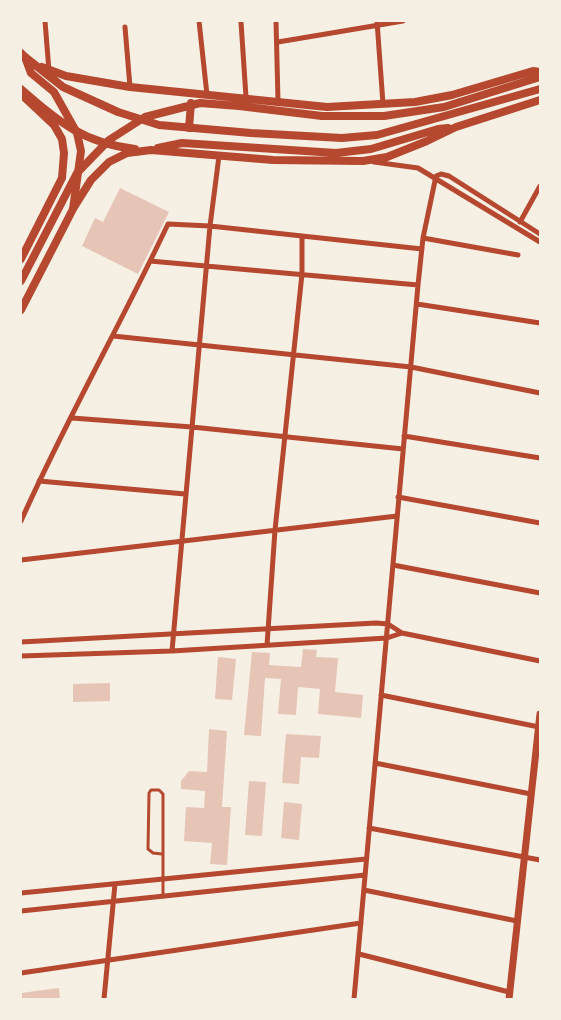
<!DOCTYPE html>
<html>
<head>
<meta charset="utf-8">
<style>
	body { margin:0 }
	#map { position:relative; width:561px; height:1020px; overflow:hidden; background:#f6efe4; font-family:Inter,sans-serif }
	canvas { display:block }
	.frame { position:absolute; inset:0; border:22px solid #f6efe4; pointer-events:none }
</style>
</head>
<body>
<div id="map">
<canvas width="561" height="1020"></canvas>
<div class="frame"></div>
</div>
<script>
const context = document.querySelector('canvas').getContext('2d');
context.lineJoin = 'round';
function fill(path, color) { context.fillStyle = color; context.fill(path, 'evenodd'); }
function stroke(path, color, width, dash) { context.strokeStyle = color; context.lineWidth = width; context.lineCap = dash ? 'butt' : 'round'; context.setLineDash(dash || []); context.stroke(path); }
fill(new Path2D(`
	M120,188L169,212L138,274L82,246L95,218L103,222Z
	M303,649L317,650L316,657L338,658L335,692L363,695L361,718L318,714L320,689L298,687L296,715L278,714L281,679L265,678L261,736L244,735L252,652L270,653L269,665L301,667Z
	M218,657L236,659L232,700L215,699Z
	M110,683V701L73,702V684Z
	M209,729L227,731L222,807H231L227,865L210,864L212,843L184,841L186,807L204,808L205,791L181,789V781L189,771L207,772Z
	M286,734L321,736L319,758L301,757L299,784L282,783Z
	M249,781L266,782L262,836L245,835Z
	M284,802L302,804L299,840L281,838Z
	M59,988L60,999H21V993Z`), '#e6c5b7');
stroke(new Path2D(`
	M162,854L153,853L148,849L149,793L151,790H159L163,794V897`), '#b5482f', 3);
stroke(new Path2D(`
	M45,21L49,71
	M199,21L207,95
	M276,21L278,101
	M377,21L383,104
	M241,22L246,97
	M125,27L130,87
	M278,42L403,21
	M374,162L418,168L540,242
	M520,222L540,186
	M423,238L518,255
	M150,261L418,285
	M417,304L540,323
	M113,336L411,367L540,393
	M72,418L192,427L403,449
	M404,436L540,458
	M39,481L185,494
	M398,497L540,523
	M21,521C66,420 121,324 168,224L210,226L422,249
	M21,560L397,516
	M393,565L540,593
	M21,642L376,623L388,624L402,633L540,661
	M267,645L275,530L302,274V236
	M172,651L210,226L219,156
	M21,656L172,651L387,638L402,633
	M381,695L539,727
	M375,763L531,794
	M369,828L540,860
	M364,890L517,921
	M21,893L366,859
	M21,911L365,875
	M359,954L509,992
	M21,973L361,923
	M104,999L115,884
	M354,999L418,285L423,238L436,176L441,174L449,176L540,234`), '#b5482f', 5);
stroke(new Path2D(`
	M509,999L540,714`), '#b5482f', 7);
stroke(new Path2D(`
	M25,57L63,87L118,112L159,125L251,133L342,138L377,135L540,89
	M42,67L66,76L130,87L327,107L415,102L452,95L533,71L540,72
	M21,89C59,122 83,143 135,149
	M189,128L191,103
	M158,148L182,143L336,153L371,149L438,129L448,128
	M74,207L91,180L109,162L127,153L151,150L273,160L363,161L387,157L427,141L456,127L540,100
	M21,281L77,173L109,140L145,117L200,103L239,106L322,116H384L444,107L540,77`), '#b5482f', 8);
stroke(new Path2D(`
	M21,53L25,57L31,73L54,92L77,133L81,151L73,209L21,310
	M21,94L54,125L62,139L64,153L62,178L21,259`), '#b5482f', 8);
</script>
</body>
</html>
